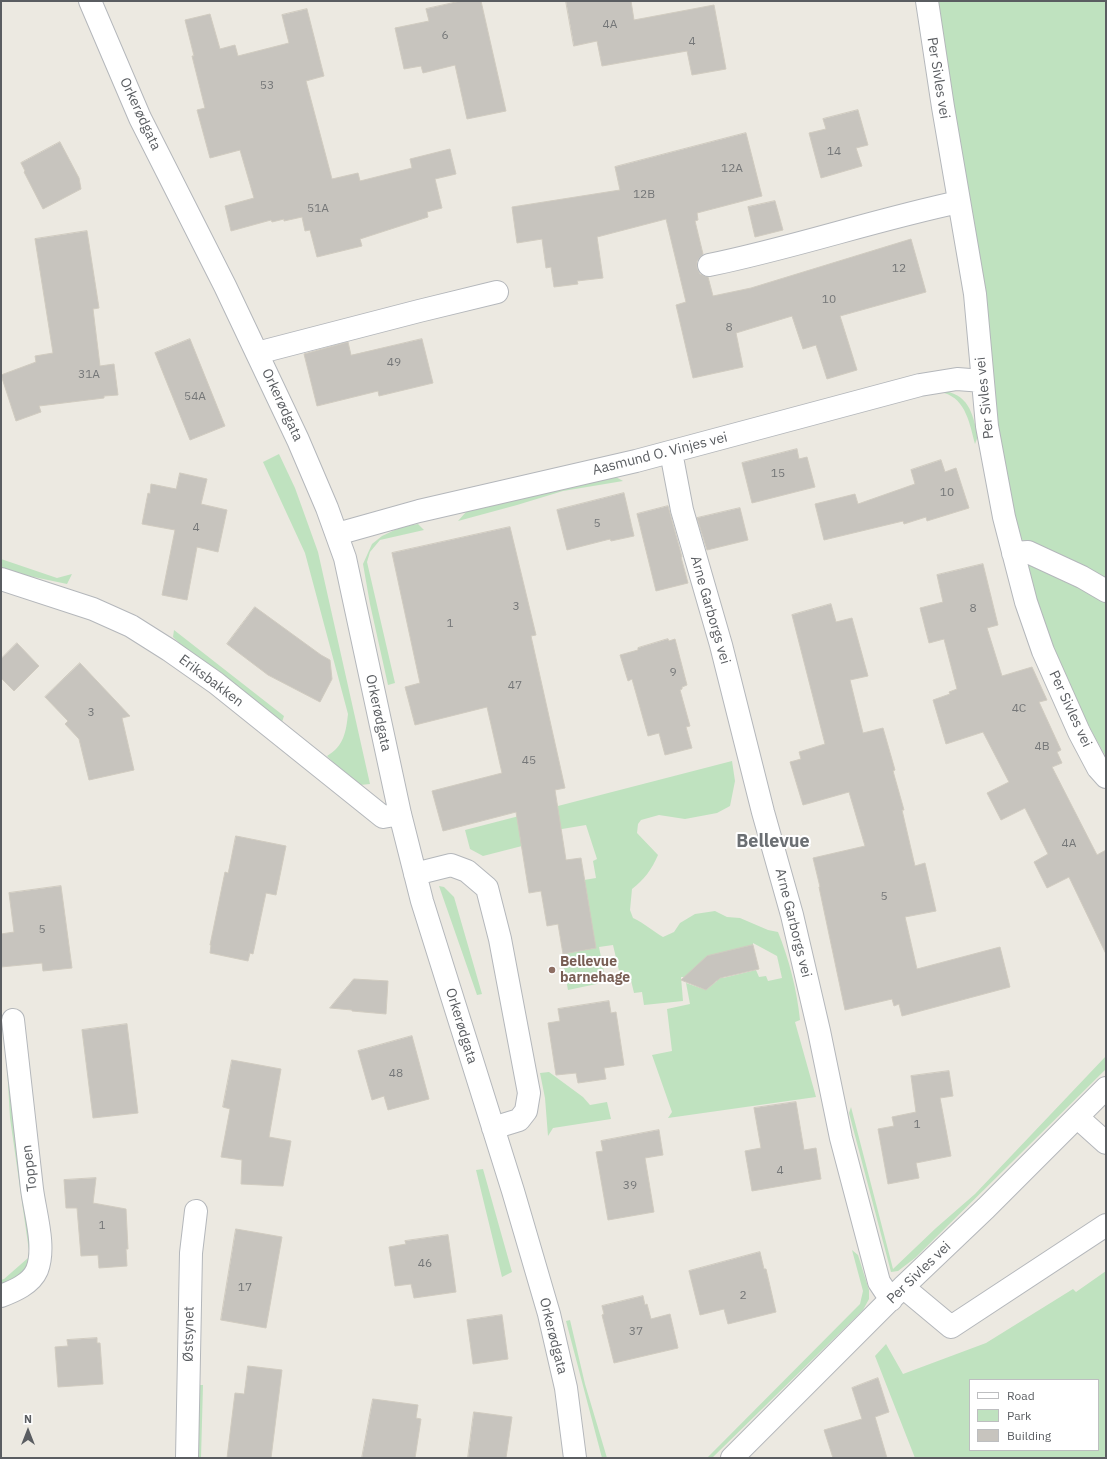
<!DOCTYPE html>
<html>
<head>
<meta charset="utf-8">
<style>
	body { margin:0 }
	#map { position:relative; width:1107px; height:1459px; overflow:hidden; background:#ece9e1; font-family:"IBM Plex Sans",sans-serif }
	canvas { display:block }
	.frame { position:absolute; inset:0; border:2px solid #5a5d61; pointer-events:none }
	.legend { position:absolute; left:969px; top:1379px; width:130px; height:72px; box-sizing:border-box; background:#fff; border:1px solid #bdbec0; margin:0; padding:5px 7px; list-style:none; font-size:12px; color:#5a5d61 }
	.legend li { display:flex; align-items:center; gap:8px; height:20px }
	.legend b { width:20px; border:1px solid #bdbec0 }
	.north { position:absolute; left:8px; top:1411px; width:40px; height:40px; -webkit-text-stroke:3px #fff; paint-order:stroke; rotate:0deg; font-size:11px; font-weight:700; line-height:16px; text-align:center; color:#5a5d61 }
	.north::after { content:''; display:block; margin:auto; width:14px; height:18px; background:#5a5d61; clip-path:polygon(50% 0,100% 100%,50% 72%,0 100%) }
</style>
</head>
<body>
<div id="map">
<canvas width="1107" height="1459"></canvas>
<div class="frame"></div>
<ul class="legend">
<li><b style="height:5px;background:#fff"></b>Road</li>
<li><b style="height:11px;background:#bfe2bf"></b>Park</li>
<li><b style="height:11px;background:#c7c4be"></b>Building</li>
</ul>
<div class="north">N</div>
</div>
<script>
const context = document.querySelector('canvas').getContext('2d');
context.lineJoin = 'round';
function fill(path, color) { context.fillStyle = color; context.fill(path, 'evenodd'); }
function stroke(path, color, width, dash) { context.strokeStyle = color; context.lineWidth = width; context.lineCap = dash ? 'butt' : 'round'; context.setLineDash(dash || []); context.stroke(path); }
function drawText(font, color, halo, rows, align = 'center') {
  context.font = font + ' "IBM Plex Sans",sans-serif'; context.lineWidth = 4; context.setLineDash([]); context.textBaseline = 'middle'; context.strokeStyle = halo; context.fillStyle = color; for (const [text, x, y, turn = 0] of rows) {
    context.save(); context.translate(x, y); context.rotate((+turn || 0) * Math.PI / 180); context.textAlign = isNaN(turn) ? turn : align; if (halo) context.strokeText(text, 0, 0); context.fillText(text, 0, 0); context.restore();
  }
}
fill(new Path2D(`
	M935,1H1106V583L1032,547L1020,538L998,443Z
	M940,390C969,394 972,412 978,436L975,444C970,425 966,399 944,393C941,392 935,393 931,393Z
	M279,454L295,488L318,552L370,784L360,785L347,777L327,756C344,746 346,732 348,714L305,553L263,462Z
	M616,477L623,481L563,491L517,505L458,521L466,512L501,502Z
	M418,524L424,530L380,540L370,552L367,562L395,683L388,685L370,604L363,564L372,544L382,536L401,527Z
	M1,559L57,578L72,574L67,584L10,572L1,569Z
	M1028,560L1106,596V757L1076,703L1056,661L1024,568Z
	M174,630L284,716L282,722L251,700L179,643L173,637Z
	M732,761L735,781L730,806L717,813L685,819L659,815L641,820L638,824L637,833L658,855C652,869 644,880 632,889L630,910L633,918C644,923 653,931 663,937L674,932L680,923L695,914L715,911L727,917L740,918L768,930L778,932C789,959 797,990 800,1020L795,1022L816,1097L668,1118L672,1112L652,1055L672,1051L667,1009L690,1004L686,983L706,990L717,981L715,967L691,977H681L683,1001L644,1005L642,992L634,993L629,972L620,975L613,945L599,947L606,982L568,990L561,954L595,948L584,880L596,878L593,861L597,859L586,825L520,836L522,846L483,856L470,849L465,830ZM753,943L777,956L782,978L768,981L766,976L759,977L756,970L723,978L721,973L753,945Z
	M439,886L444,887L454,897L482,994L477,995Z
	M1106,1056V1069L915,1258L898,1271L891,1272L849,1113L851,1107L893,1269L936,1228L975,1194Z
	M7,1067L21,1170L34,1244L28,1267L20,1277L1,1286V1280L4,1279L28,1258L29,1251L10,1118Z
	M549,1072L583,1097L590,1105L607,1102L611,1119L553,1128L548,1136L545,1098L540,1073Z
	M483,1169L512,1272L502,1277L476,1170Z
	M852,1250L858,1255L869,1290V1299L863,1310L712,1458H707L860,1304L863,1291Z
	M1106,1271V1458H915L875,1356L886,1344L903,1374L986,1343L1073,1289L1076,1292ZM970,1380H1098V1450H970Z
	M570,1320L585,1384L607,1458H602L566,1321Z
	M197,1385H203L201,1458H195Z`), '#bfe2bf');
const building = new Path2D(`
	M461,1H481L506,111L467,119L455,65L423,73L421,66L404,69L395,28L429,21L426,9Z
	M566,1H631L634,20L714,5L726,69L692,75L687,51L602,66L597,41L574,46Z
	M307,9L324,76L306,81L332,179L358,173L360,181L412,168L410,159L450,149L456,174L435,179L442,208L427,212L428,217L360,239L362,246L317,257L310,230L305,231L302,217L284,221V219L272,222L271,220L231,231L225,206L254,198L240,150L210,158L197,110L205,108L192,56H194L185,20L210,14L220,49L235,45L238,56L289,43L282,15Z
	M858,110L868,145L856,148L862,166L821,178L809,133L826,129L823,119Z
	M746,133L762,196L697,213L698,220L695,221L703,254L697,261V268L700,274L708,277L713,296L751,288L911,239L926,292L840,316L857,370L827,379L816,345L803,349L792,316L736,333L743,367L693,378L676,305L686,302L666,219L597,237L603,278L577,281L578,284L554,287L551,267L546,268L542,239L517,243L512,207L620,190L615,167Z
	M60,142L79,178L81,189L43,209L24,172L25,171L21,163Z
	M775,201L783,230L755,237L748,207Z
	M87,231L99,308L93,309L100,366L114,364L118,395L104,396V398L39,406L41,412L16,421L1,375L36,362L35,356L53,353L35,239Z
	M190,339L225,426L190,440L155,353Z
	M422,339L433,383L379,396L378,391L317,406L304,354L348,342L351,355Z
	M797,449L799,459L807,457L815,487L752,503L742,463Z
	M941,460L945,472L956,468L969,508L927,521L926,517L904,524L903,521L824,540L815,504L855,494L858,504L915,484L911,470Z
	M180,473L207,479L201,504L227,510L218,552L197,547L187,600L162,595L175,530L142,524L148,493L150,494L151,484L176,489Z
	M624,493L634,536L611,541L610,539L567,550L557,510Z
	M668,506L682,557H681L688,583L656,591L637,514Z
	M740,508L748,540L707,550L697,518Z
	M510,527L536,635L531,636L565,788L555,790L566,860L581,858L596,948L563,954L558,924L547,926L541,891L529,893L516,812L443,831L432,791L502,773L487,707L415,725L405,687L420,683L392,553Z
	M983,564L998,625L987,628L1002,676L1032,667L1047,700L1039,702L1061,750L1057,752L1062,763L1052,767L1097,855L1106,850V954L1069,877L1047,888L1034,862L1048,854L1025,808L1001,820L987,793L1009,782L983,732L946,744L933,700L950,694L949,692L957,689L944,639L929,643L920,608L943,602L937,575Z
	M831,604L836,622L852,618L868,676L850,680L863,733L883,728L895,770L893,771L904,810H902L915,866L925,863L936,911L905,917L917,969L1000,947L1010,987L902,1016L899,1004L894,1006L892,999L845,1010L819,887H820L813,858L865,846L849,792L803,805L790,762L801,759L799,752L825,744L792,615Z
	M255,607L321,655L330,660L332,679L320,702L268,675L227,644Z
	M668,639L669,641L675,639L687,685L682,687V689L680,690L690,726L686,727L692,748L665,755L659,733L648,736L632,679L628,681L620,655L638,650V648Z
	M17,643L39,666L14,691L1,678V659Z
	M80,663L130,716L122,718L134,770L89,780L79,739L65,724L68,721L45,697Z
	M236,836L286,846L276,895L266,893L253,954L250,953L248,961L210,953L211,945H210L225,872L228,873Z
	M61,886L72,968L43,971L42,963L1,967V934L14,932L9,893Z
	M753,945L759,969L720,978L706,990L681,980L707,956Z
	M354,979L388,981L386,1014L352,1011V1010L330,1008Z
	M609,1001L611,1013L616,1012L624,1065L604,1068L606,1079L578,1083L576,1073L556,1075L548,1023L560,1021L558,1009Z
	M127,1024L138,1113L93,1118L82,1030Z
	M412,1036L429,1099L388,1110L384,1096L372,1100L358,1051Z
	M232,1060L281,1069L269,1137L291,1141L283,1186L241,1184L242,1160L221,1157L230,1109L223,1107Z
	M949,1071L953,1096L940,1098L951,1156L916,1163L919,1178L888,1184L878,1129L894,1126L892,1117L916,1112L911,1076Z
	M796,1102L804,1150L816,1148L821,1179L752,1191L745,1151L761,1148L754,1108Z
	M659,1130L663,1155L645,1158L654,1212L608,1220L596,1152L603,1151L601,1141Z
	M96,1178L93,1203L126,1209L128,1249H126L127,1266L99,1268L98,1255L81,1256L77,1208H66L64,1180Z
	M236,1229L282,1237L266,1328L221,1320Z
	M448,1235L456,1292L414,1298L411,1284L395,1286L389,1247L406,1244L405,1241Z
	M760,1252L764,1269H766L776,1312L728,1324L724,1309L700,1315L689,1271Z
	M643,1296L645,1305L647,1304L651,1319L670,1314L678,1348L614,1363L602,1315L604,1314L602,1306Z
	M502,1315L508,1359L473,1364L467,1320Z
	M97,1338V1343H100L103,1384L58,1387L55,1347L68,1346L67,1340Z
	M248,1366L282,1370L271,1458H227L235,1393L244,1394Z
	M878,1378L889,1412L875,1417L887,1458H833L824,1430L862,1419L852,1388Z
	M373,1399L418,1405L416,1418L421,1419L415,1458H362Z
	M474,1412L512,1417L506,1458H468Z`);
fill(building, '#c7c4be');
stroke(building, '#d0cbc0', 1);
const minor = new Path2D(`
	M90,1L140,118L225,286L298,440L327,508L345,558L400,814L422,901L513,1191L549,1314L566,1388L575,1458
	M927,1L943,107L975,294L987,426L1004,517L1026,602L1043,651L1079,732L1098,768L1106,777
	M709,265C793,248 874,220 959,202
	M257,353L419,311L497,292
	M671,452L682,510L721,645L763,812L792,915L819,1031L841,1138L879,1282L891,1300
	M337,534L419,511L636,461L920,385L957,379L983,381
	M1013,553L1028,552L1082,577L1106,591
	M1,579L93,609L131,626L169,650L216,683L383,817L400,814
	M415,874L451,865L467,871L487,888L500,939L529,1093L526,1111L519,1120L493,1128
	M1077,1117L1106,1143
	M903,1287L951,1327L1106,1225
	M1,1296C14,1291 31,1284 37,1270C46,1247 35,1213 32,1189C26,1133 19,1076 13,1020
	M187,1458L191,1253L196,1211
	M732,1458L903,1287L986,1208L1106,1088`);
stroke(minor, '#b4b7bb', 24);
stroke(minor, '#fff', 22);
for (const [x, y, r, color] of [
	[552,970,4,"#8d6e63"]
]) { const dot = new Path2D(); dot.arc(x, y, r, 0, 2 * Math.PI); context.fillStyle = color; context.fill(dot); stroke(dot, '#fff', 1.5); }
drawText('12px', '#757778', null, [
	["4A",610,25],
	["6",445,36],
	["4",692,42],
	["53",267,86],
	["14",834,152],
	["12A",732,169],
	["12B",644,195],
	["51A",318,209],
	["12",899,269],
	["10",829,300],
	["8",729,328],
	["49",394,363],
	["31A",89,375],
	["54A",195,397],
	["15",778,474],
	["10",947,493],
	["5",597,524],
	["4",196,528],
	["3",516,607],
	["8",973,609],
	["1",450,624],
	["9",673,673],
	["47",515,686],
	["4C",1019,709],
	["3",91,713],
	["4B",1042,747],
	["45",529,761],
	["4A",1069,844],
	["5",884,897],
	["5",42,930],
	["48",396,1074],
	["1",917,1125],
	["4",780,1171],
	["39",630,1186],
	["1",102,1226],
	["46",425,1264],
	["17",245,1288],
	["2",743,1296],
	["37",636,1332]
]);
drawText('14px', '#5a5d61', '#fff', [
	["Per Sivles vei",938,78,81],
	["Orkerødgata",140,114,65],
	["Per Sivles vei",985,398,-96],
	["Orkerødgata",282,405,65],
	["Aasmund O. Vinjes vei",660,454,-14],
	["Arne Garborgs vei",710,610,74],
	["Eriksbakken",211,681,37],
	["Per Sivles vei",1070,709,65],
	["Orkerødgata",378,713,78],
	["Arne Garborgs vei",793,923,76],
	["Orkerødgata",461,1026,73],
	["Toppen",30,1168,-97],
	["Per Sivles vei",919,1273,-44],
	["Østsynet",189,1334,-89],
	["Orkerødgata",553,1336,76]
]);
drawText('bold 14px', '#785e54', '#fff', [
	["Bellevue",560,962],
	["barnehage",560,978]
], 'left');
drawText('bold 18px', '#6b6f73', '#fff', [
	["Bellevue",773,842]
]);
</script>
</body>
</html>
